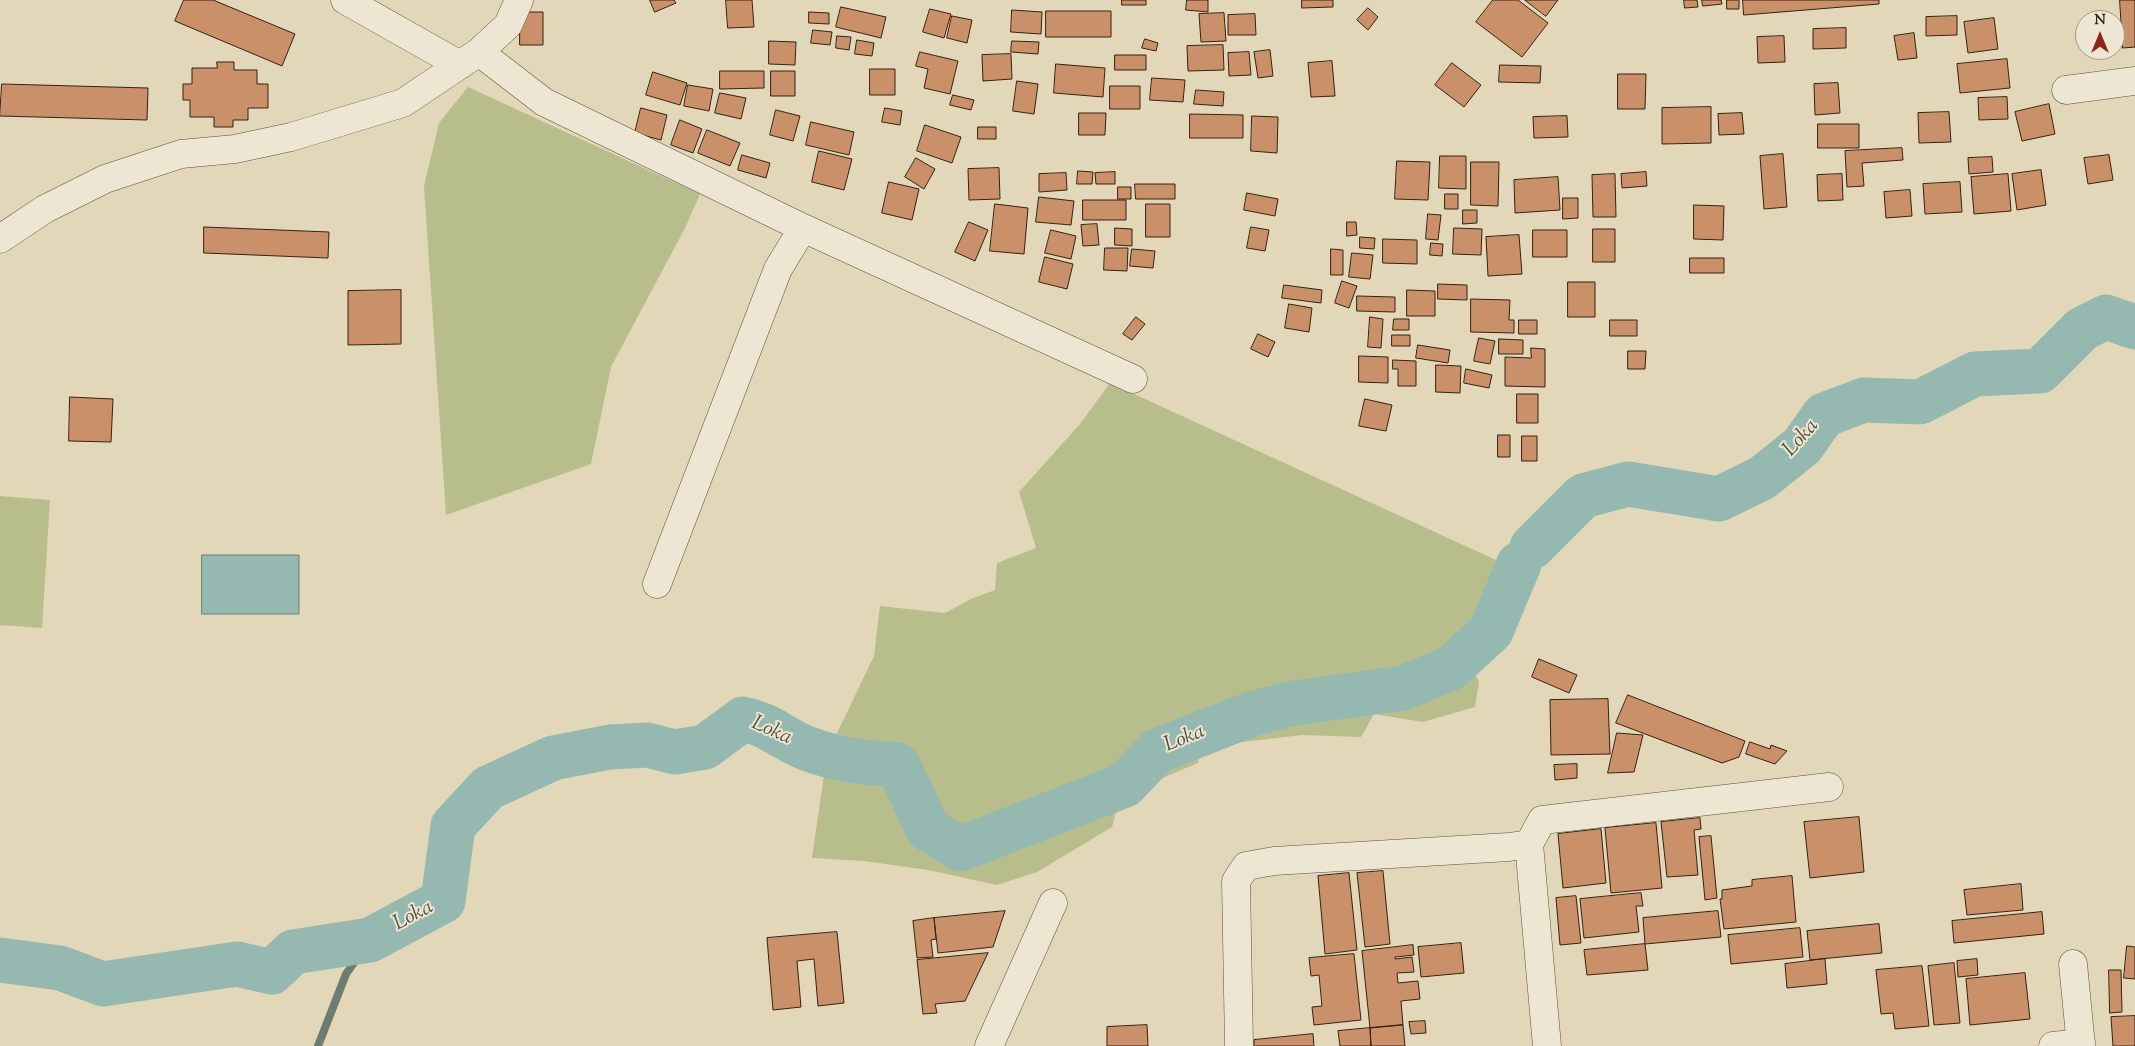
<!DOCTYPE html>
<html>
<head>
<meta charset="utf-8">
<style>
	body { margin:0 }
	#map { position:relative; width:2135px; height:1046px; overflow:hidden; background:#e2d8b9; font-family:"Sorts Mill Goudy",serif }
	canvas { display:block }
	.north { position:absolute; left:2075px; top:10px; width:50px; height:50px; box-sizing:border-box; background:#ece6d2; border:1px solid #a39785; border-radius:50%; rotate:0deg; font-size:14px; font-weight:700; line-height:20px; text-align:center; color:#362111 }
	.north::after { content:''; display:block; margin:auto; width:18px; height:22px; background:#8f2418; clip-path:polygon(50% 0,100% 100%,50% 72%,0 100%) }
</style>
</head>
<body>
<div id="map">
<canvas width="2135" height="1046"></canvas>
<div class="north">N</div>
</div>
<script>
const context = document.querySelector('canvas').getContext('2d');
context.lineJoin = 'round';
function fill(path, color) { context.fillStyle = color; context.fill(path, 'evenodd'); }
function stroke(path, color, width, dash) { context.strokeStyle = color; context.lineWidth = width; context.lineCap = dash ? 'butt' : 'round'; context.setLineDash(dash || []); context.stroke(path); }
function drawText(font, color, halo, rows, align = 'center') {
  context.font = font + ' "Sorts Mill Goudy",serif'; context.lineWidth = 4; context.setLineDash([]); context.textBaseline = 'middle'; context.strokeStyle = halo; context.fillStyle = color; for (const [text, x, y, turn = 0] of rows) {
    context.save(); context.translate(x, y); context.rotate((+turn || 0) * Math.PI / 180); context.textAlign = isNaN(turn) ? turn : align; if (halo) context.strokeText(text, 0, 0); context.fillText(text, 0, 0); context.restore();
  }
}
fill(new Path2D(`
	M468,87L700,194L685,228L611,367L591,464L446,515L424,186L439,123Z
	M1110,383L1507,565L1490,607L1465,654L1479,682L1475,707L1423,722L1374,714L1361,737L1302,735L1200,747L1198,763L1120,796L1112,827L1037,872L997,885L928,870L864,861L812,858L827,754L874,656L880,606L945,613L971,599L995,590L997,563L1036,548L1019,492L1080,424Z
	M0,496L50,500L42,628L0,625Z`), '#b8bd8c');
const water = new Path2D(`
	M202,555H299V614H202Z`);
fill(water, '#95b9b1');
stroke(water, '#6f7c71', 1);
stroke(new Path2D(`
	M318,1046L346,974L370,940`), '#6f7c71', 8);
stroke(new Path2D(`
	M1532,547L1583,496L1628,484L1719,499L1762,478L1802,446L1824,415L1864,400L1920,402L1975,374L2040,371L2082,329L2106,317L2135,327
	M0,960L60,968L103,984L237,964L272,972L293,952L370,940L443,901L453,826L488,788L553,758L610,747L647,745L675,752L705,747L743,719C769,724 783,739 806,748C836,760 867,763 898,765L928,829L960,849L1125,785L1157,751L1251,714L1294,703L1403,688L1451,668L1491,631L1519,564`), '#95b9b1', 45);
const building = new Path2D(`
	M184,0H213L295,34L282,66L175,21Z
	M650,0H674L676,3L655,12Z
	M726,0H752L754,27L728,28Z
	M1122,0H1146V5H1122Z
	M1187,0H1208V12L1186,10Z
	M1302,0H1333V7L1302,8Z
	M1493,0H1518L1548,23L1522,57L1476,22Z
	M1525,0H1558L1546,16Z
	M1684,0H1697L1698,7L1685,8Z
	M1702,0H1721L1722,4L1703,6Z
	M1727,0H1739V9H1727Z
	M1743,0H1879V4L1744,15Z
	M2120,0H2135V47L2123,48Z
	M841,7L886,17L881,38L836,27Z
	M1368,8L1378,17L1368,30L1357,20Z
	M930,9L951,14L944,38L923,32Z
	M1012,10L1042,12L1041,34L1011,32Z
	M1046,11H1111V37H1046Z
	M520,12H543V45H520Z
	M809,12L829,13V24L809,23Z
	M1224,13L1226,41L1201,42L1199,14Z
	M1255,14L1256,35H1228V15Z
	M952,16L972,20L967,43L947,38Z
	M1957,16V35L1926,36V17Z
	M1994,18L1998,49L1968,53L1964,22Z
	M1846,28V48L1813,49V29Z
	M813,30L832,32L830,45L811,43Z
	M1914,33L1917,58L1898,60L1894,36Z
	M837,36L851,37L849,50L836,48Z
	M1784,36L1785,62L1758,63L1757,37Z
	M1145,39L1158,43L1156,51L1142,48Z
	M857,40L874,43L872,56L855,54Z
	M769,41L796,42L795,65L769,64Z
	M1012,41L1039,42L1038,54L1011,52Z
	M1223,45L1224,70L1188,71L1187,46Z
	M1270,50L1273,76L1258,78L1254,52Z
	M920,52L958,61L950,94L924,88L928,69L916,66Z
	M1249,52L1251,75L1229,76L1228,53Z
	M1011,54L1012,79L983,81L982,55Z
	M1115,55H1146V70H1115Z
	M2007,59L2010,88L1960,93L1957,64Z
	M1332,61L1335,96L1311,97L1308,63Z
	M217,62H234V70H257V84H268V108H248V120H233V127H214V117H190V100H183V84H192V68H217Z
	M1452,63L1481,85L1464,107L1435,85Z
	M1056,64L1105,68L1103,97L1054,93Z
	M1500,65L1541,66L1540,83L1499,82Z
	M870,69H895V95H870Z
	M720,71H764V88L720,89Z
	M771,71H795V96H771Z
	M653,72L687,83L680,105L646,95Z
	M1618,74H1646L1645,109H1618Z
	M1152,78L1185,80L1183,102L1150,100Z
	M1017,81L1038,84L1034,114L1013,111Z
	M1838,83L1840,113L1815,115L1814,84Z
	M2,84L148,88L147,120L0,116Z
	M688,85L713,89L709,111L684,106Z
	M1110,86H1140V109H1110Z
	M1196,90L1224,92L1223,106L1194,104Z
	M720,93L746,98L741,119L715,113Z
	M953,95L974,100L971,110L950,105Z
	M2007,97L2008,119L1979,120L1978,98Z
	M2049,104L2055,134L2022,141L2015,112Z
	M1711,107V143L1662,144V108Z
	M641,108L667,115L661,140L635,133Z
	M885,108L902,111L900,125L882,122Z
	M776,110L800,116L793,141L770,135Z
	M1949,112L1951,142L1919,143L1918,113Z
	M1079,113H1106L1105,135H1079Z
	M1742,113L1744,134L1719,135L1718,114Z
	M1190,114L1243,115V138H1190Z
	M1252,116L1278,117L1277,153L1251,151Z
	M1567,116L1568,137L1534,138L1533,117Z
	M680,120L702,129L693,153L671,145Z
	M811,122L854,132L849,155L806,145Z
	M1818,124H1859V148H1818Z
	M925,125L961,137L952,163L917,151Z
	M978,127H996V139H978Z
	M707,130L740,143L730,166L698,153Z
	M1902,148L1903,160L1862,163L1864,186L1847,187L1845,151Z
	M819,151L852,159L844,190L812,182Z
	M1783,154L1787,207L1764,209L1760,156Z
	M742,155L770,163L766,178L738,170Z
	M2109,155L2113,180L2088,184L2084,158Z
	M1440,156H1466V189L1439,188Z
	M1992,157L1993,172L1969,174L1968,158Z
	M916,158L935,169L924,189L905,177Z
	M1397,161L1430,162L1428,200L1395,199Z
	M1471,162H1499L1498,206L1471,205Z
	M999,168L1000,199L969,200L968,169Z
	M2041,170L2046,205L2017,210L2012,174Z
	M1078,171L1093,172L1092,184H1077Z
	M1115,172V184H1096L1095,173Z
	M1646,172L1647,186L1622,188L1621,174Z
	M1066,173L1067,190L1039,192V174Z
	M1615,174L1616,217H1593L1592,175Z
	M1842,174L1843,200L1818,201L1817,175Z
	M2008,174L2011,211L1974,214L1971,177Z
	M1558,177L1560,210L1515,213L1514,180Z
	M889,182L919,189L912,220L882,213Z
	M1960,182L1962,212L1925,214L1923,184Z
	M1135,184H1175V199H1136Z
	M1118,187H1131V199H1118Z
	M1910,190L1912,216L1886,218L1884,192Z
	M1247,193L1278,199L1275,216L1244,210Z
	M1445,194H1458V209H1445Z
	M1039,197L1074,201L1071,225L1036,222Z
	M1563,198H1578V218L1563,219Z
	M1083,200H1126V220H1083Z
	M995,204L1028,208L1024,254L990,251Z
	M1146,204H1170V237H1146Z
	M1694,205L1724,206L1723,240L1694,239Z
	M1463,210H1477V223L1463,224Z
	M1428,214L1441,215L1438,240L1426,239Z
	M969,222L988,230L975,261L955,252Z
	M1347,222H1356L1357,235L1347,236Z
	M1097,224L1099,245L1083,246L1081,225Z
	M204,227L329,232L328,258L204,253Z
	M1251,227L1269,230L1265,251L1247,248Z
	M1115,228L1132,229V246L1115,245Z
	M1454,228L1482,229L1481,255L1453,254Z
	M1593,229H1615V262H1593Z
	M1051,230L1076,236L1071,259L1045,253Z
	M1533,230H1567V257H1533Z
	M1519,235L1522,274L1488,276L1486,237Z
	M1360,237L1375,238L1374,249L1360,248Z
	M1383,239L1417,240V264L1383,263Z
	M1431,243L1443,244L1442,256L1430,255Z
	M1105,248H1128L1127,271L1104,270Z
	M1132,249L1155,251L1153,268L1130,266Z
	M1331,249L1343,250V275H1331Z
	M1352,253L1373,255L1370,279L1349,277Z
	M1045,257L1073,264L1067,289L1039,282Z
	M1690,258H1724V273H1690Z
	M1342,281L1357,286L1349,308L1335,303Z
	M1568,282H1595V317H1568Z
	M1438,284L1467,285V300L1438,299Z
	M1284,285L1322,290L1321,303L1282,298Z
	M401,290V344L348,345V291Z
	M1407,290L1435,291V316H1407Z
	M1357,296L1395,297V312L1357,311Z
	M1471,299L1510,300L1509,320H1514V333L1471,332Z
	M1289,304L1312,308L1309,332L1285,328Z
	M1136,317L1145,324L1132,340L1123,334Z
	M1370,317L1383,319L1381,348L1368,347Z
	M1394,319H1409V330H1393Z
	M1519,320H1537V334H1519Z
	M1610,320H1637V336H1610Z
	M1258,334L1275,342L1268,357L1251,349Z
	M1392,335H1410V346H1392Z
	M1479,338L1495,341L1490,364L1474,361Z
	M1499,339L1523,340V354H1499Z
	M1418,345L1450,350L1448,363L1416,358Z
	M1531,348L1545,349V387L1505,386V357L1531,358Z
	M1628,351H1646L1645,369H1628Z
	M1359,356L1388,357V383L1359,382Z
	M1393,360L1416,361V386H1398V369H1393Z
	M1436,365L1461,366L1460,393L1436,392Z
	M1466,369L1492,375L1489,388L1464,383Z
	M1517,394H1538V423H1517Z
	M70,397L113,399L111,442L69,441Z
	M1365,399L1392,405L1386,431L1359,426Z
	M1498,435H1510V457H1498Z
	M1522,436H1537V461H1522Z
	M1539,659L1577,675L1569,693L1532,677Z
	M1628,695L1745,741L1739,757L1722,763L1616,723Z
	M1608,699L1610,754L1551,755L1550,700Z
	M1617,733L1643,735L1634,772L1608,773Z
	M1750,742L1770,749L1771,745L1787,751L1775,764L1746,754Z
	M1577,764V778L1555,780L1554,765Z
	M1859,817L1864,872L1810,878L1804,822Z
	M1700,818L1701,829L1694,830L1698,875L1667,877L1661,822Z
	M1656,823L1662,888L1611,893L1605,828Z
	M1601,829L1606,883L1563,888L1558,834Z
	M1711,836L1717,898L1705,900L1699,837Z
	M1383,871L1390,944L1365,947L1357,873Z
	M1349,873L1357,950L1325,954L1318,876Z
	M1792,876L1796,922L1724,929L1720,899H1722V890L1752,886V880Z
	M2021,884L2023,910L1967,915L1964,890Z
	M1641,893L1643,906H1636L1639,932L1584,938L1580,899Z
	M1576,896L1581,943L1560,945L1556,898Z
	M1005,911L993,947L938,953L934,918Z
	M1718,911L1721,937L1645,944L1643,918Z
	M2042,912L2044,934L1954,943L1952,921Z
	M934,918L936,939L931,940L933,957L917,958L913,921Z
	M1879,924L1882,953L1810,960L1807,931Z
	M1800,928L1803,957L1731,964L1728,935Z
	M837,932L844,1003L818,1006L814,959L797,961L801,1007L773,1010L767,938Z
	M1461,943L1464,973L1421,977L1418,947Z
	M1645,944L1648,970L1587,975L1584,950Z
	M1413,945L1414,955L1395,957V959L1412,957L1414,972L1397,973L1398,983L1418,981L1420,999L1401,1001L1403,1025L1370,1028L1362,951Z
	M2127,946L2135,947V979L2124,978Z
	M988,953L965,1001L935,1004L937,1013L923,1014L917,960Z
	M1354,954L1361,1020L1314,1025L1312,1007L1322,1006L1319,975L1311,976L1309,958Z
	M1825,959L1827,984L1787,988L1785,964Z
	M1977,959L1978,975L1958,977L1957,961Z
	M1954,963L1960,1023L1934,1025L1928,966Z
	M1922,966L1929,1026L1895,1029L1893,1013L1881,1014L1876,970Z
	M2109,970H2121L2122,1012L2110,1013Z
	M2025,973L2030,1019L1970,1025L1966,979Z
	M2135,1016V1046H2113L2111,1017Z
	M1425,1021L1426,1033L1411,1034L1409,1022Z
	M1147,1025L1148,1046H1107V1027Z
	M1403,1025L1405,1046H1371L1370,1028Z
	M1370,1028L1371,1046H1340L1338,1031Z
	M1313,1034L1314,1046H1254V1040Z`);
fill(building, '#ca906a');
stroke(building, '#362111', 1);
const minor = new Path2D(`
	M345,0L460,65
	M479,52L544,102L803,228L778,269L657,584
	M2066,90L2135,81
	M803,228L1133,379
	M0,239L45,209L105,179L181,154L235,149L291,137L403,103L479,52L508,25L519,0
	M2073,964L2081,1046
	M989,1046L1053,903
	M1239,1046L1236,881L1246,866L1274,861L1509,847L1529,844
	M1547,1046L1529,844L1542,820L1829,787
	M2053,1046L2081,1043`);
stroke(minor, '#614f3b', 29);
stroke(minor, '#ece6d2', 28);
drawText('italic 21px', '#524f41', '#ece6d2', [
	["Loka",1802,439,-48],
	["Loka",771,732,24],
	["Loka",1185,740,-22],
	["Loka",414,917,-28]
]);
</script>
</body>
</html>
